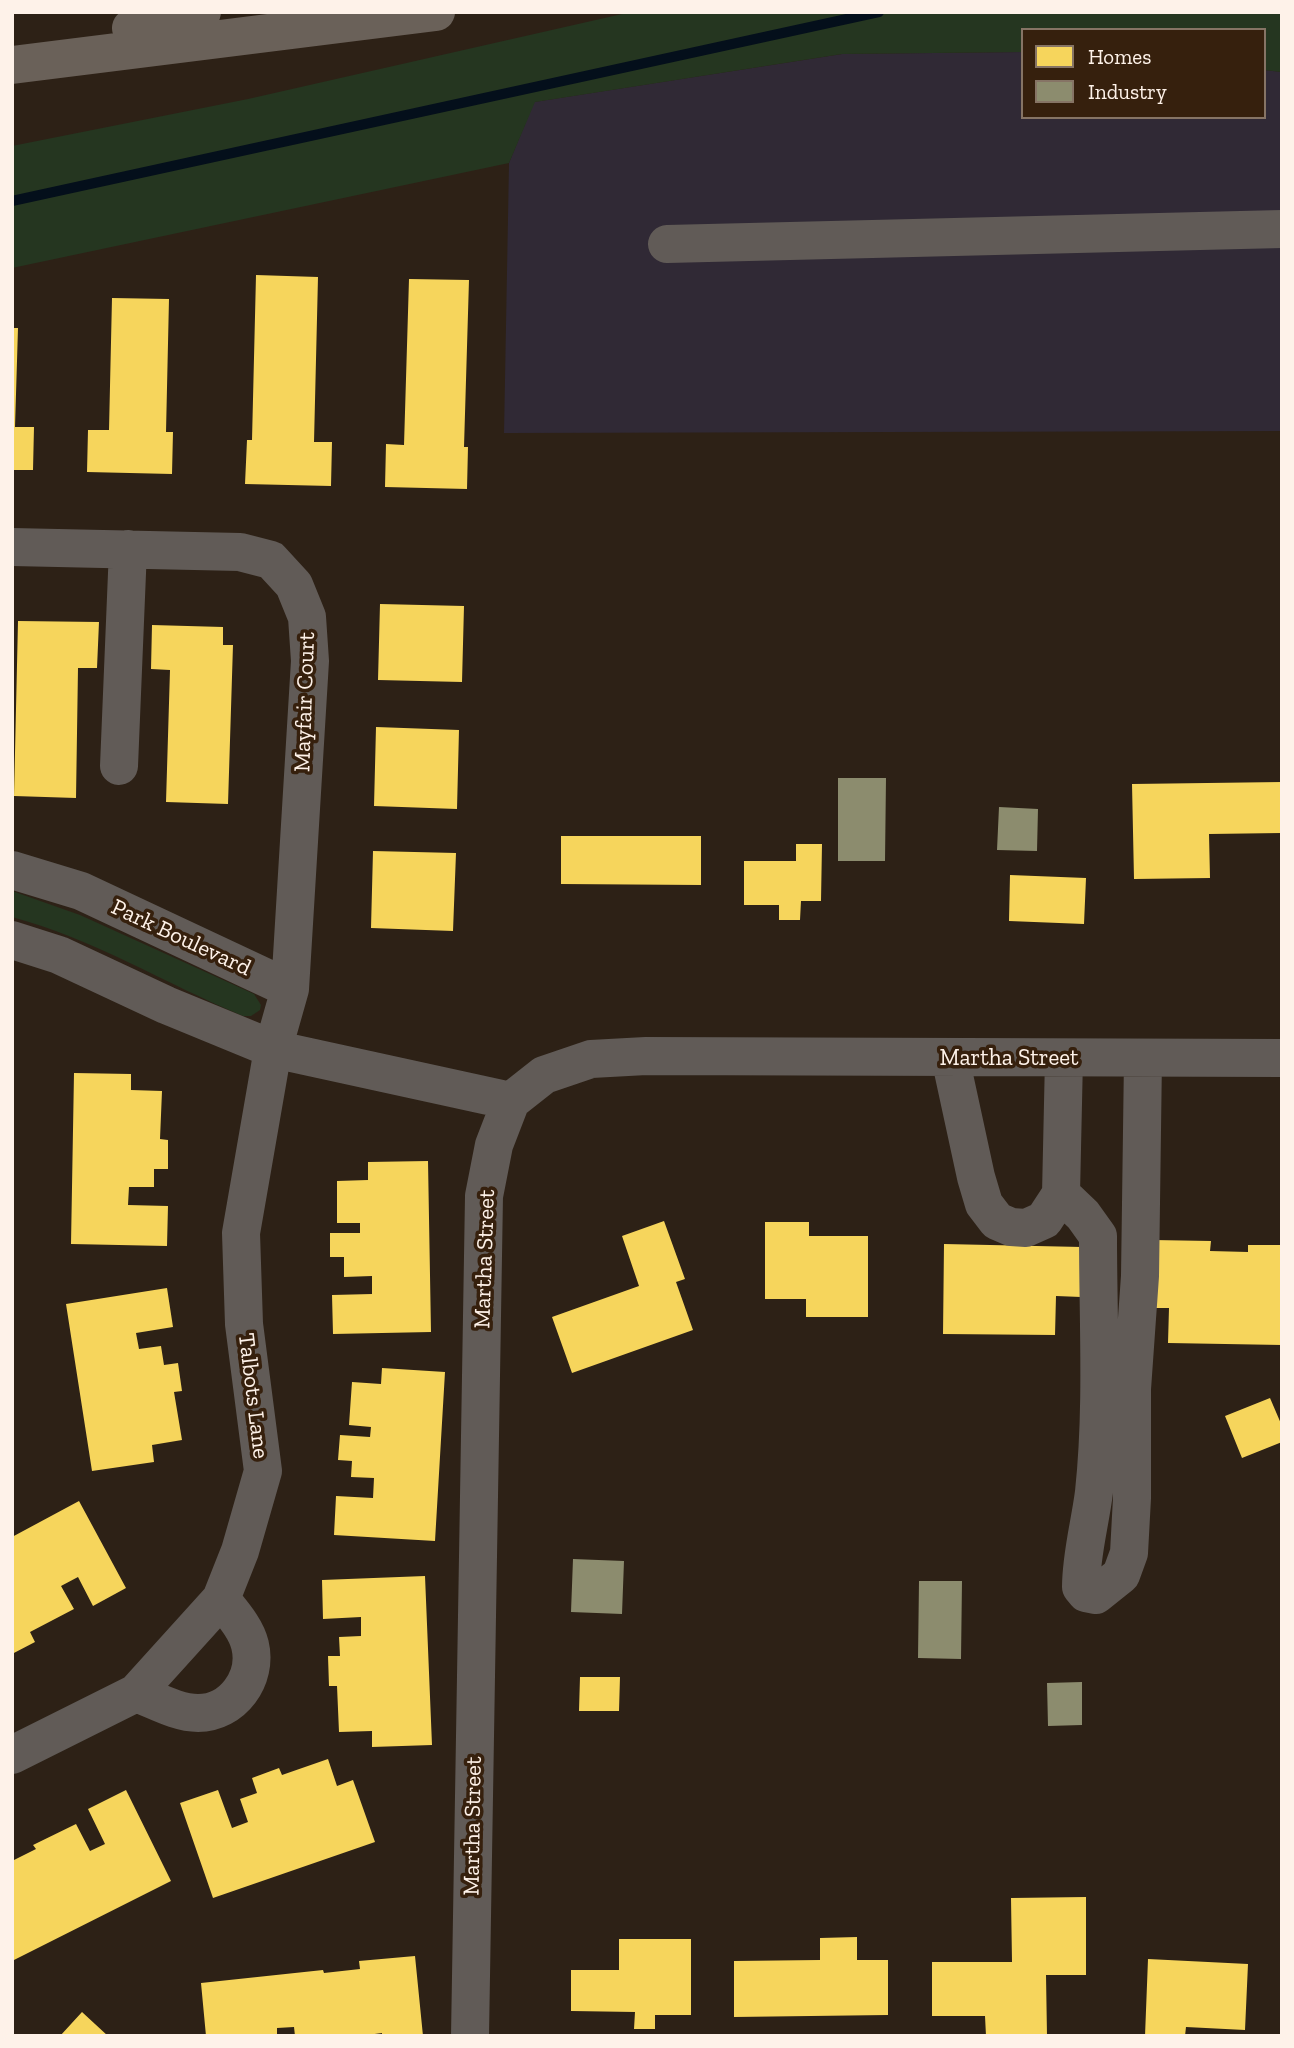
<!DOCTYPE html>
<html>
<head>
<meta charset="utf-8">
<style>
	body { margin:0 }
	#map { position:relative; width:1294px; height:2048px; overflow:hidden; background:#2d2116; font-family:"Zilla Slab",serif }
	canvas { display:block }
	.frame { position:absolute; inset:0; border:14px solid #fef2e9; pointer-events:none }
	.legend { position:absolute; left:1021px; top:28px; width:245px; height:91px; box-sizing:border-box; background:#36200d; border:2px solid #867465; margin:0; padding:9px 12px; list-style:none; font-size:21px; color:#fef2e9 }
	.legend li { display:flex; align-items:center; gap:14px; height:35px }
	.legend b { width:35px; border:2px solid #867465 }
</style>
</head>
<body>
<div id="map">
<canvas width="1294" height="2048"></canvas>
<div class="frame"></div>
<ul class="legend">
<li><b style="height:19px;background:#f6d55c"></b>Homes</li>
<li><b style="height:19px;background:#8c8c6e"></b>Industry</li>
</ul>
</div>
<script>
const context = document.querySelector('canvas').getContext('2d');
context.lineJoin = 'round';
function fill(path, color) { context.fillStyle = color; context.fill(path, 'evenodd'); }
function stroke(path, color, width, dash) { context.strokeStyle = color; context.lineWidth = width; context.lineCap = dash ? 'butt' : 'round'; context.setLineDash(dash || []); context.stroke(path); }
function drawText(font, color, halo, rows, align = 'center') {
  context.font = font + ' "Zilla Slab",serif'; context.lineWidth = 7; context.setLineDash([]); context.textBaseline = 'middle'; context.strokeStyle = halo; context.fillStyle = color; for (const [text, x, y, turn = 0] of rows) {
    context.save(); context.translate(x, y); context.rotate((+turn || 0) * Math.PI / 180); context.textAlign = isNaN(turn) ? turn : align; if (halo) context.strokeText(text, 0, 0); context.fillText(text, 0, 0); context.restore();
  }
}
fill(new Path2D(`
	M1023,52V117H1264V70L1282,72V431L504,433L509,163L534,102L842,54Z`), '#302935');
fill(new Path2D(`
	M631,12H1282V72L1264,70V30H1023V52L842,54L535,102L509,163L12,268V146L248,99ZM625,67L281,141L282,140Z
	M12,891L80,915L254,994L261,1005L260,1010L251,1016H243C166,984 94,939 12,917Z`), '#253620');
fill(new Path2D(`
	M256,275L318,277L314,442H332L331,486L245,484L247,440H252Z
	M409,279L469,280L464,447H468L467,489L385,487L386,444L404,445Z
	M112,298L169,299L166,432H173L172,474L87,472L88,430H109Z
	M12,328H18L15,427H34L33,470H12Z
	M380,604L464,606L462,682L378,680Z
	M18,621L99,622L97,668H78L76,798L14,796Z
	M152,625L223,627V645H233L228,804L166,802L170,670L151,669Z
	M376,727L459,730L457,809L374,806Z
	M1282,782V833L1209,834L1210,878L1134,879L1132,784Z
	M561,836H701V885L561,884Z
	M796,844H822L821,901H801L800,920H779V905H744V861H796Z
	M373,851L456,853L453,931L371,928Z
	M1010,875L1086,878L1084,924L1009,921Z
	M74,1073L131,1074V1090L162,1091L160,1139L168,1140V1169H154V1187H129L128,1205L168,1206L167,1246L71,1244Z
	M428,1161L431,1332L333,1334L332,1295L372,1294V1276L344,1277V1257H330V1233H360V1223H337V1181L368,1180V1162Z
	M664,1221L685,1279L676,1282L693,1330L572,1373L552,1317L639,1286L622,1236Z
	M765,1222H809V1236H868V1317H806V1299H765Z
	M1153,1240L1211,1241L1210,1251L1248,1252V1245H1282V1345L1168,1343L1169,1308H1152Z
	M944,1244L1082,1247L1081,1297L1056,1296L1055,1335L943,1334Z
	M167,1288L173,1327L136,1333L139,1349L161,1346L164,1365L178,1363L182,1391L174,1392L182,1440L152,1445L154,1462L92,1471L66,1304Z
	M382,1368L445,1372L435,1541L334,1535L336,1496L373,1498L374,1478L351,1477L352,1461L338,1460L340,1435L370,1437L371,1427L349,1425L352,1382L381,1384Z
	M1270,1398L1282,1426V1442L1242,1458L1225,1416Z
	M79,1501L126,1588L93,1606L78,1577L61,1586L74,1609L30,1632L35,1642L12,1654V1537Z
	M425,1576L432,1745L372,1747V1731L339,1732L337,1686H329L328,1656H340L339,1637L361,1636V1617L323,1619L322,1580Z
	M580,1677H620L619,1711H579Z
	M328,1759L337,1786L353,1780L375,1842L213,1898L180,1803L218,1790L232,1828L248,1822L240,1799L257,1793L252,1778L279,1768L282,1775Z
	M126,1790L171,1881L12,1961V1861L36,1849L33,1845L76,1824L90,1851L105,1844L88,1809Z
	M1086,1897V1975H1046L1047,2036H986L985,2016H932V1962H1012L1011,1898Z
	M857,1937V1960H888V2015L734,2017V1961L820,1960V1938Z
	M619,1939H691V2015H655V2029H634L635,2012L571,2011V1970H619Z
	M415,1956L423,2036H382V2033L360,2036H295L294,2027L277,2028V2036H206L201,1983L323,1970L324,1973L360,1969L359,1961Z
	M1148,1959L1248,1964L1245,2030L1186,2027L1185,2036H1145Z
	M82,2012L108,2036H60Z`), '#f6d55c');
fill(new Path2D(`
	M838,778H886L885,861H838Z
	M999,807L1038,809L1037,851L997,850Z
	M573,1559L624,1561L622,1614L571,1612Z
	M919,1581H962L961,1659L918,1658Z
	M1082,1682V1725L1048,1726L1047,1683Z`), '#8c8c6e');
stroke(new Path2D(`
	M12,201L879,12`), '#040f1b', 10);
stroke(new Path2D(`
	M667,244L1282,229
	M12,547L240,552L271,560L294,585L307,617L310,661L290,989L273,1049L241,1233L244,1324L263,1471L240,1551L221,1599L136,1693L12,1755
	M119,766L128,549
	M12,870L81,891L290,989
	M12,940L59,955L166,1005L273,1049L511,1101
	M950,1057L976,1177L984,1204L997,1221L1011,1227L1026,1228L1044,1220L1061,1194
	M1064,1058L1061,1194L1083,1215L1098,1236C1098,1321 1103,1408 1094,1492C1090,1524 1081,1555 1081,1587L1086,1593L1096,1595L1121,1575L1129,1553L1132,1498V1389L1140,1276L1143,1058
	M136,1693C155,1700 177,1713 198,1713C233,1713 258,1678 250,1645C246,1628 232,1613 221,1599
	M470,2036L484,1196L494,1145L511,1101L544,1075L591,1059L646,1056L1282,1058`), '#615b57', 38);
stroke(new Path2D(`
	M131,28L202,12
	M12,65L436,12`), '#6a6159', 38);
drawText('23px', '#fef2e9', '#36200d', [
	["Mayfair Court",305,702,-88],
	["Park Boulevard",181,938,25],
	["Martha Street",1009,1058],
	["Martha Street",485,1259,-88],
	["Talbots Lane",253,1396,83],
	["Martha Street",473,1826,-89]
]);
</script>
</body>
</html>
